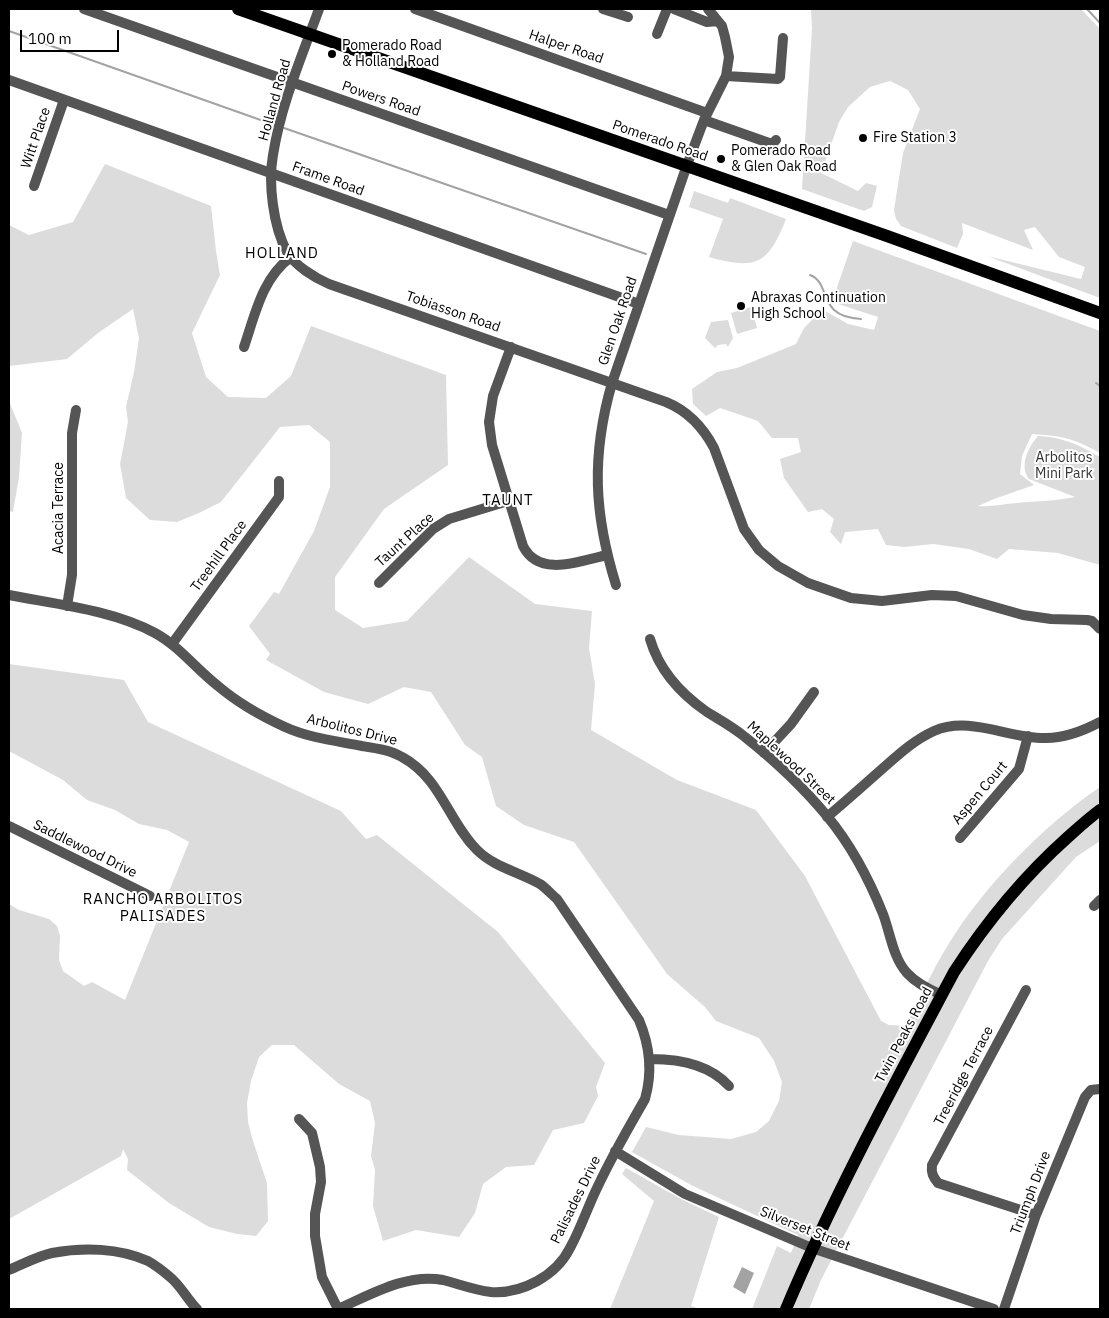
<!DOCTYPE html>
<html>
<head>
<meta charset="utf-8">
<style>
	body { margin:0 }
	#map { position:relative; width:1109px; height:1318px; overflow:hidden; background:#fff; font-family:"IBM Plex Sans",sans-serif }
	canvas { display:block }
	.frame { position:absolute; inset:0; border:10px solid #000; pointer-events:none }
	.scale { position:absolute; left:20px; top:30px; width:99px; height:22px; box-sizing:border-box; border:2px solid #000; border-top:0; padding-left:6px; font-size:15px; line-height:18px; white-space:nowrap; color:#000; -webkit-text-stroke:4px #fff; paint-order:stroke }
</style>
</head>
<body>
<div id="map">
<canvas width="1109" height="1318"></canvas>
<div class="frame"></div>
<div class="scale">100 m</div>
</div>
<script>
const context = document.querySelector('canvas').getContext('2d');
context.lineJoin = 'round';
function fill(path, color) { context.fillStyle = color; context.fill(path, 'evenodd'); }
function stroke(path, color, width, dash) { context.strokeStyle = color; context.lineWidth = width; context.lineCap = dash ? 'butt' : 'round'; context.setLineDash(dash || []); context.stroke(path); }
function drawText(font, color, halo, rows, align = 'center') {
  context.font = font + ' "IBM Plex Sans",sans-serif'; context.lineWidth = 4; context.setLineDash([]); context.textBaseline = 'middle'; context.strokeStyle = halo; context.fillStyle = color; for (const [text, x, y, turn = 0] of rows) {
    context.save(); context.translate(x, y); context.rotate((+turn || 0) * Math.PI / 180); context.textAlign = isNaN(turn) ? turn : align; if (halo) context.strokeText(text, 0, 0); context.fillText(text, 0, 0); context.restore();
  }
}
fill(new Path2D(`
	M811,9H1081L1100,29V298L987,256L1081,279L1085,267L1059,257L1035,227L1024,230L1033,250L962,223L963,234L957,248L901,226L896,219L894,210L903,153L920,109L908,90L890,81L870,87L848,107L839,122L821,173L858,191L866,183L877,186L872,207L864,211L802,189L812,29Z
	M105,164L211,206L216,251L220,275L192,333L206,377L228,397L266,398L291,376L311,326L446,375L448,465L384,509L335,577V610L363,628L407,621L469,557L535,604L592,611L589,648L595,684L591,730L677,780L756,810L805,876L881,1021L889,1025L906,1026C919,999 932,971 948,945C984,886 1043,826 1100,787V841L1076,857L1002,939L988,961L838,1247L821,1280L809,1309H752L777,1246L791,1253L798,1235L691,1185L632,1152L646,1127L679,1135L731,1139L756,1132L769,1121L779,1101L782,1082L774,1061L759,1038L716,1021L705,1007L667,974L574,842L524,825L496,806L482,757L465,745L431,692L404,687L368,704L324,692L266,660L270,654L249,626L274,592L279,594L314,531L330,487V442L309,425L280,427L221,502L199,513L177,522L150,520L126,498L120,464L128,422L126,407L134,372L139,338L133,309L98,333L67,359L9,366V225L29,235L73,222Z
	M694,191L728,203L730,198L786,219C768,265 756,270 709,257L723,219L689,207Z
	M853,241L1100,331V453C1073,438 1063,436 1032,434L1022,456L1020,474L1034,485L994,499L978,506C991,507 1004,504 1017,503C1037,501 1056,501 1075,497L1029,479C1019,466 1028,447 1038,436C1063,437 1079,445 1100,457V565L1058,553L1009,549L997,559L969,549L933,544L904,547L886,545L878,529L845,532L841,544L830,532L834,519L822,509L808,512L784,478L780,459L801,452L798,438H772L758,421L720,408L706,416L693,404L692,389L717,372L737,368L796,344L804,328L814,318L825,311L848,324L874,330L878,317L832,302Z
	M751,307L757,328L737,334L731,313Z
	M728,320L733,338L728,347L726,344L718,345L715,348L705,338L711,322Z
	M9,401L22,433L19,477L13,512L9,511Z
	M9,664L124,680L148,722L341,811L366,839L377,835L498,932L605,1063L596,1087L598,1096L584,1123L553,1130L534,1165L506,1167L483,1184L475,1213L459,1237L416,1230L383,1241L373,1206L375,1170L371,1156L375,1123L370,1101L339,1084L294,1045H272L259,1057L251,1081L247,1103L248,1122L253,1141L267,1183L268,1221L256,1236L237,1234L209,1227L169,1203L127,1170L128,1159L123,1149L121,1156L9,1219V904L19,910L49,919L57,926L60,936L59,960L63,971L84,986L92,982L125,1000L189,842L167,830L139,824L115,810L87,800L63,780L9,751Z
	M626,1168L683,1200L719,1217L691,1306L700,1309H610L654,1201L622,1174Z`), '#dcdcdc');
fill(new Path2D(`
	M742,1267L754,1273L745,1294L733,1287Z`), '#a3a3a3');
stroke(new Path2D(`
	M1087,9L1100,23
	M9,31L272,124
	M284,128L646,254
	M810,275C832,283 816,317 861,319
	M1096,383L1100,386`), '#a3a3a3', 2);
stroke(new Path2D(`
	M84,9L669,215
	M319,9C302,56 281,104 273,155C268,183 273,226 287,252C294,265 315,278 329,284L666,402C688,411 703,427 714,448L744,529L759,550L778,566L808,583L851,598L882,601L932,595L956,596L1023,615L1051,619L1087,620L1092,621L1100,629
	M415,9L707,113
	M603,9L628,17
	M674,9L707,22L718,21
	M657,34L667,9
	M726,76L778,79L780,77L783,38
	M9,80L639,304
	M704,120L772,144L776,140
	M34,186L64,100
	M244,347C255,315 262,278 291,257
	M511,347L493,396L489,422L492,445L523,546C539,578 580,561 607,555
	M379,583L433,529L449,519L508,501
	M616,585C594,514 591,456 612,383L687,165L704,120L726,76L729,57L725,37L722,26L708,9
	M9,595C55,604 113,610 155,633C179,646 196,669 218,686C238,703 261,716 285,727C309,738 337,741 362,746C375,748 390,750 402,757C441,778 448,821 477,850C494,867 519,872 540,884C546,888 551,894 557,899L639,1020C650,1046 653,1071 645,1099C629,1127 612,1156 598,1186C588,1206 581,1228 570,1248C556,1276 522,1294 491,1292C474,1290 459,1284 443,1280C406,1273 370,1295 338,1309
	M67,606L72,575V433L76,410
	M650,639C659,670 681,694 707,712C720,720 733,727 745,737C774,760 803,787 827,816C851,845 869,879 883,914C890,932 893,958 907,973C916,983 930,990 942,995
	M172,644L279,497V481
	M764,753L791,724L814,692
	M827,817C846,801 864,785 882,769C898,755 914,740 934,731C970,715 1009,739 1046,738C1066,738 1083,731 1100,722
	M9,826L150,896
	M960,838L1019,769L1028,736
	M1094,906L1100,900
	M1026,990L932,1165C931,1173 933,1177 938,1183L1036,1215
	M651,1059C679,1059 709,1064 729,1086
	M299,1119L312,1133L320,1167L321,1182L315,1214V1236L322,1277L338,1309
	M615,1151L685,1194L812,1248L994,1309
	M9,1270C23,1264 38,1256 52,1253C83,1247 119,1248 148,1261C155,1265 163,1271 170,1277C181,1286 187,1299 197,1309
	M1004,1309L1036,1215L1085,1097L1091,1090L1100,1089`), '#555', 10);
stroke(new Path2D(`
	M238,9L887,236L1100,313
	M786,1309C835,1193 895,1083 954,972C987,921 1022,878 1068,837C1078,828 1089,818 1100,810`), '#000', 12);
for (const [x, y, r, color] of [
	[332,54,5,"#000"],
	[863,138,5,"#000"],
	[721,159,5,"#000"],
	[741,306,5,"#000"]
]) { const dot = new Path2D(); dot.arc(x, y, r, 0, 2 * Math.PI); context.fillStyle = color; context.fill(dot); stroke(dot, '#fff', 2); }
drawText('14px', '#000', '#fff', [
	["Pomerado Road",342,46],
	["& Holland Road",342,62],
	["Fire Station 3",873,138],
	["Pomerado Road",731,151],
	["& Glen Oak Road",731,167],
	["Abraxas Continuation",751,298],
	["High School",751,314]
], 'left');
drawText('14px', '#000', '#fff', [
	["Halper Road",566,47,19],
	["Powers Road",381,99,19],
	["Holland Road",275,100,-74],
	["Witt Place",36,138,-71],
	["Pomerado Road",660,141,19],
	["Frame Road",328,179,20],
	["Tobiasson Road",453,312,19],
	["Glen Oak Road",618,321,-71],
	["Acacia Terrace",59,508,-90],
	["Taunt Place",405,540,-42],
	["Treehill Place",219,556,-54],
	["Arbolitos Drive",352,730,14],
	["Maplewood Street",791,763,43],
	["Aspen Court",980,793,-50],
	["Saddlewood Drive",85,849,26],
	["Twin Peaks Road",904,1035,-62],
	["Treeridge Terrace",964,1076,-62],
	["Triumph Drive",1031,1193,-69],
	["Palisades Drive",576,1200,-64],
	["Silverset Street",805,1229,22]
]);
drawText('14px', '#333', '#fff', [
	["Arbolitos",1064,458],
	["Mini Park",1064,474]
]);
context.letterSpacing = '1px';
drawText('15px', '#000', '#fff', [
	["HOLLAND",282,254],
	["TAUNT",508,501],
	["RANCHO ARBOLITOS",163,900],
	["PALISADES",163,917]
]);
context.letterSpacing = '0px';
</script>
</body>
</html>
